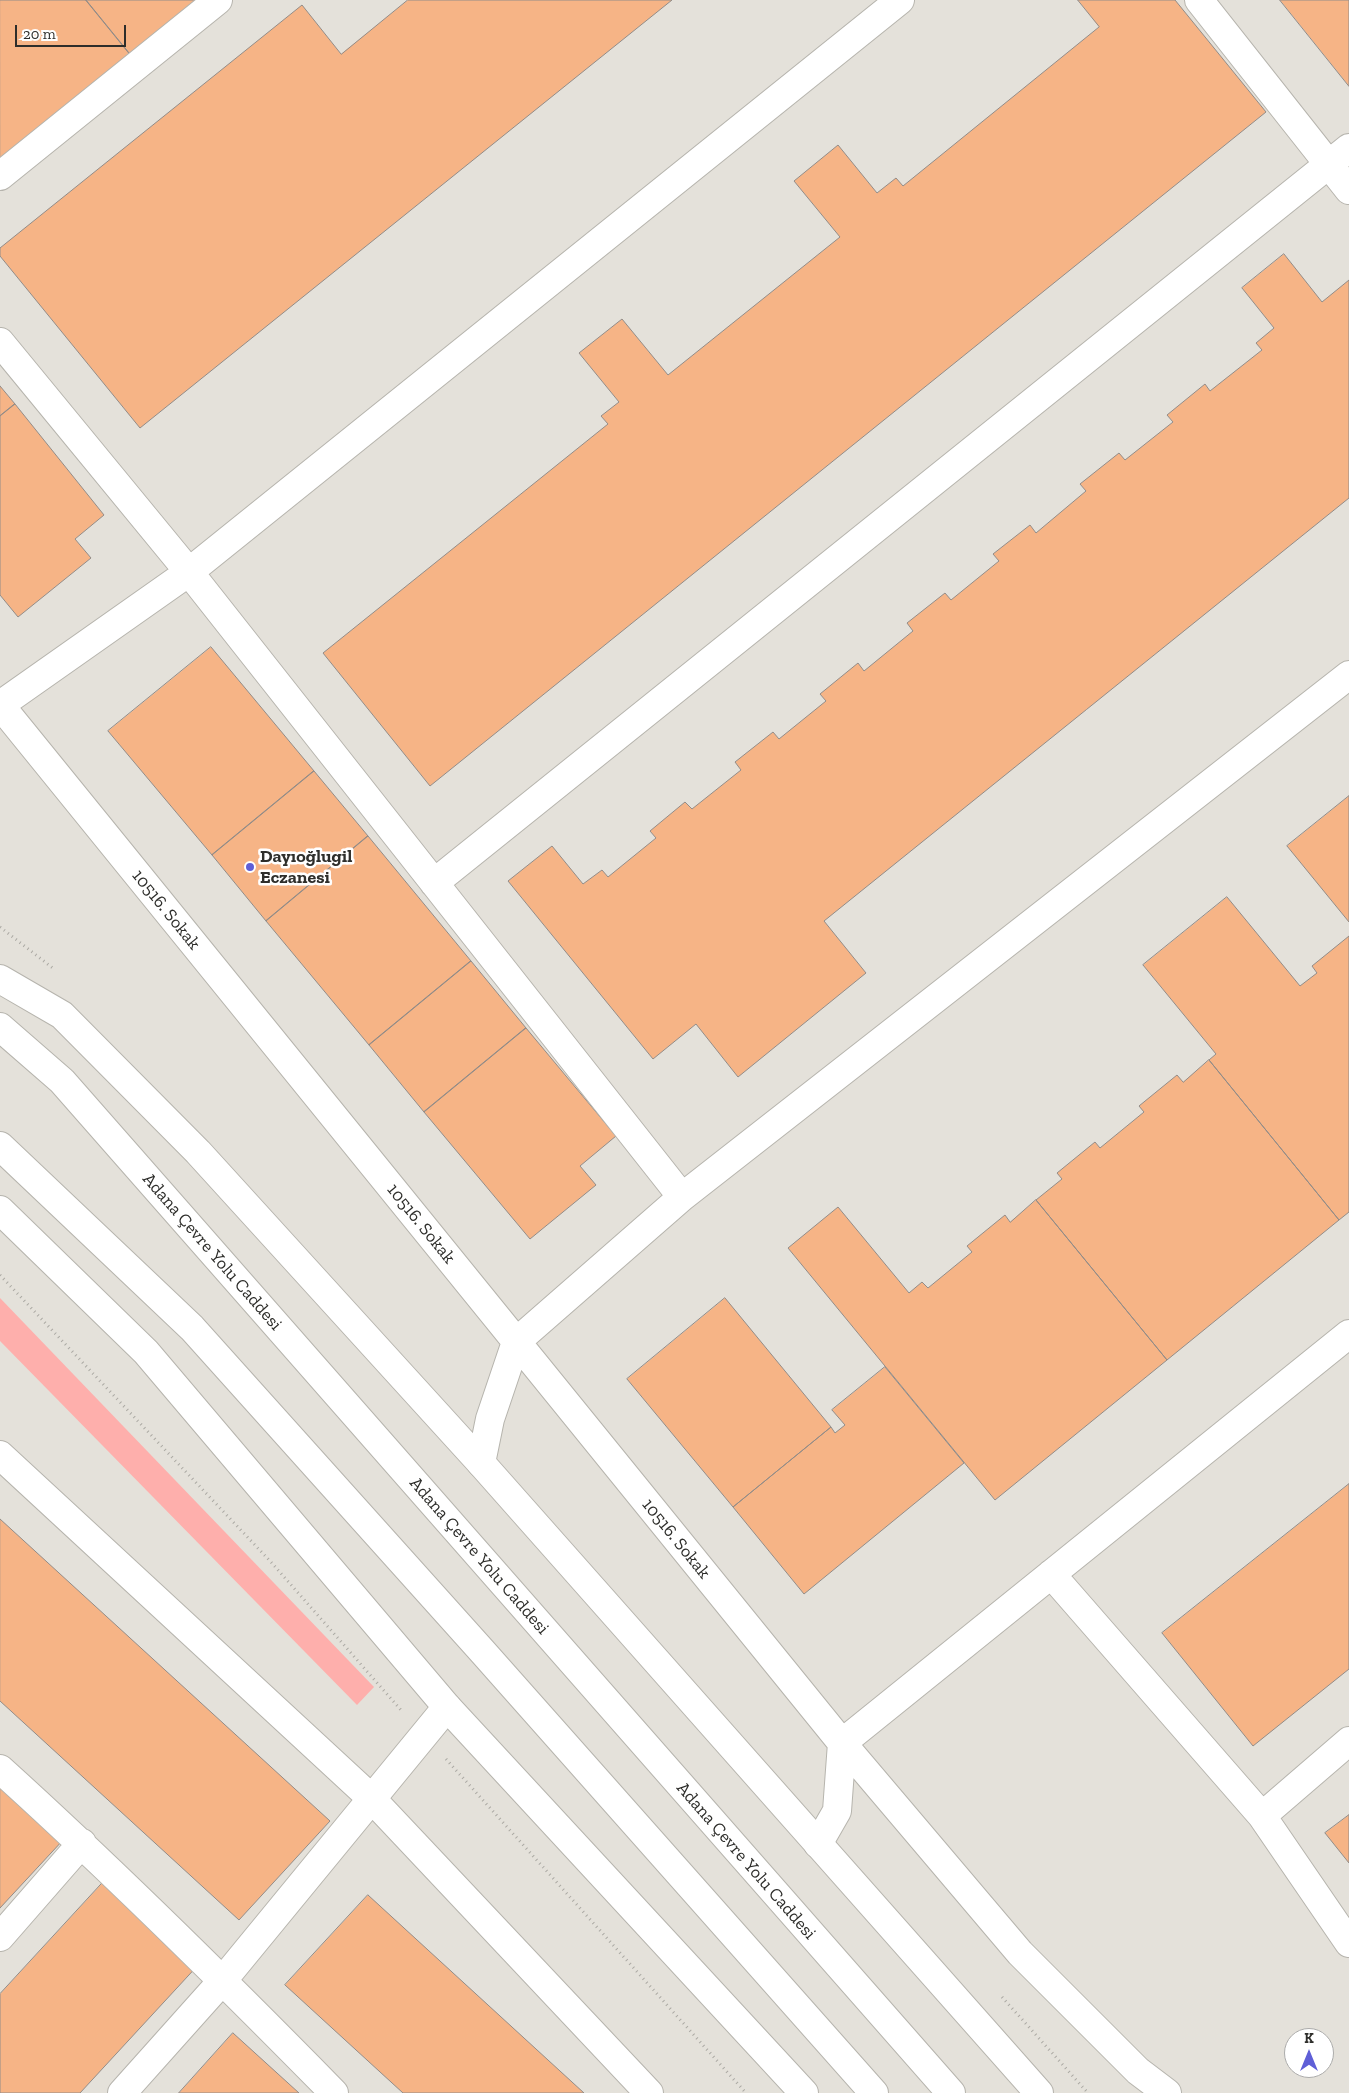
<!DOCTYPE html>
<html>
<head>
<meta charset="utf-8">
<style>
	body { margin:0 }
	#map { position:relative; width:1349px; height:2093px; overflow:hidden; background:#e4e1da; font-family:"Zilla Slab",serif }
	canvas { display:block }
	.north { position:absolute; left:1284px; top:2028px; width:50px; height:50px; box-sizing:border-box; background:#fff; border:1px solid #ababaa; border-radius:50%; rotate:0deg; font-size:14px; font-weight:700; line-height:20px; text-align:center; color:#2e2e2b }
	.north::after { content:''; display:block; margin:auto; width:18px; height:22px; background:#5f5fd7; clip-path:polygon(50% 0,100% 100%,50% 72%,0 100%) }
	.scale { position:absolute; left:15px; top:25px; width:111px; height:22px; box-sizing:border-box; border:2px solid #2e2e2b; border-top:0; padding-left:6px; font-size:15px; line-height:18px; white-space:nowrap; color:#2e2e2b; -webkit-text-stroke:4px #fff; paint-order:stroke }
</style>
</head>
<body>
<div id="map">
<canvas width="1349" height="2093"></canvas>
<div class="north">K</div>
<div class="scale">20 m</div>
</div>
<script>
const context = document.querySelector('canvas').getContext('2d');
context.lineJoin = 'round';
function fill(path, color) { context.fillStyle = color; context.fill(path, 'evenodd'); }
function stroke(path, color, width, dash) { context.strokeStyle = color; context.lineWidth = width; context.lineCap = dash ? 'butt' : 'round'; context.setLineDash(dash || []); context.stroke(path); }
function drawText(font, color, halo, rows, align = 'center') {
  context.font = font + ' "Zilla Slab",serif'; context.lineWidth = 5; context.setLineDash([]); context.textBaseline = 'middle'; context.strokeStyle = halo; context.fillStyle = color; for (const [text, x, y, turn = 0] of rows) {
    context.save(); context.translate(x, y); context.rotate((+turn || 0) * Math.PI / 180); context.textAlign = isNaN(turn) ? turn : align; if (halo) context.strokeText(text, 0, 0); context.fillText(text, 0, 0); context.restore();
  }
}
fill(new Path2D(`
	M0,1298L374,1687L357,1705L0,1341Z`), '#feafac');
const building = new Path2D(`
	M0,0H86L134,59L0,165Z
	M86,0H208L134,59Z
	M408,0H672L140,428L0,256V248L302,5L341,54Z
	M1078,0H1175L1266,112L430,786L323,653L608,424L601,416L619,402L579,353L622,319L668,375L840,237L794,181L838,145L877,193L896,178L903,186L1099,27Z
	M1280,0H1349V86Z
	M1284,254L1322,302L1349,280V498L824,921L866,973L738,1077L696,1024L653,1059L508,881L552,846L583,884L602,870L608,877L656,838L650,831L685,802L692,809L741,770L735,762L773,732L779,739L826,701L820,694L858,663L864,671L913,631L907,623L945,593L951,600L999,561L993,554L1030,525L1036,533L1086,491L1080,484L1119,453L1125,460L1173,422L1167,415L1205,384L1210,391L1262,350L1256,343L1274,328L1242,288Z
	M0,386L15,404L0,416Z
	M15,404L104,515L75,539L91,558L18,617L0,595V416Z
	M211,647L314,771L212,855L108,731Z
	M314,771L368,836L266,921L212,855Z
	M1349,796V922L1287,846Z
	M368,836L471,961L369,1045L266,921Z
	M1227,897L1300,986L1317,973L1312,966L1349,936V1212L1339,1220L1209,1060L1216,1054L1143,965Z
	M471,961L526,1028L424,1112L369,1045Z
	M526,1028L616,1136L580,1166L596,1185L530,1239L424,1112Z
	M1209,1060L1339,1220L1167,1360L1036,1200L1062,1179L1057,1173L1095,1142L1100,1148L1144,1112L1139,1106L1177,1075L1183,1082Z
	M1036,1200L1167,1360L995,1500L788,1248L838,1207L909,1293L922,1282L928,1288L972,1252L967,1246L1005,1215L1010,1222Z
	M725,1298L831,1427L733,1507L627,1379Z
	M885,1367L964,1463L804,1594L733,1507L831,1427L835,1433L845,1425L832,1410Z
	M1349,1484V1669L1253,1746L1162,1633Z
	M0,1519L330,1821L239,1920L0,1701Z
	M0,1780L64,1839L0,1908Z
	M1349,1815V1863L1325,1833Z
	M107,1878L200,1963L80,2093H0V1994Z
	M368,1895L584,2093H403L285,1985Z
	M233,2033L299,2093H179Z`);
fill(building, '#f6b486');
stroke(building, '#928c88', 1);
const minor = new Path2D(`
	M1199,0L1349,190
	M0,176L218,0
	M0,342L189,572L682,1197
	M0,705L842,1743L1349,1334
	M0,705L189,572L900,0
	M434,883L1349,148
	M0,1455L371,1798L649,2093
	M481,1463L490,1419L516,1342L682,1197L1349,675
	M1051,1574L1262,1816L1349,1943
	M0,1769C115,1873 225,1982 334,2093
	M1262,1816L1349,1741
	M818,1844L837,1811L842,1743L1020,1953L1138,2071L1167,2093
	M0,1937L82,1843
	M122,2093L223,1980L447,1707`);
const trunk = new Path2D(`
	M0,979L62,1015L198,1152L481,1463L1039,2093
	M0,1027L62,1081L951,2093
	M0,1146L192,1328L482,1651L874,2093
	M0,1210L146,1352L447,1707L804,2093`);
stroke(minor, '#b6b4ad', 30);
stroke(trunk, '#b6b4ad', 30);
stroke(new Path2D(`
	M0,927L54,969
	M0,1275L271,1562L401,1710
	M446,1759L746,2093
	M1002,1997L1088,2093`), '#aba9a3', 3, [1, 4]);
stroke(minor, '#fff', 28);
stroke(trunk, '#fff', 28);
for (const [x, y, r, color] of [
	[250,867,5,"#5f5fd7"]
]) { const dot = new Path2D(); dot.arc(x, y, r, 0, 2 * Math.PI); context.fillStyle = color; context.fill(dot); stroke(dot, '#fff', 2); }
drawText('bold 18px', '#2e2e2b', '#fff', [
	["Dayıoğlugil",260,857],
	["Eczanesi",260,878]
], 'left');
drawText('18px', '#2e2e2b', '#fff', [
	["10516. Sokak",166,910,51],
	["10516. Sokak",421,1224,51],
	["Adana Çevre Yolu Caddesi",212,1252,49],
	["10516. Sokak",676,1539,51],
	["Adana Çevre Yolu Caddesi",479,1556,49],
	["Adana Çevre Yolu Caddesi",746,1861,49]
]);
</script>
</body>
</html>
